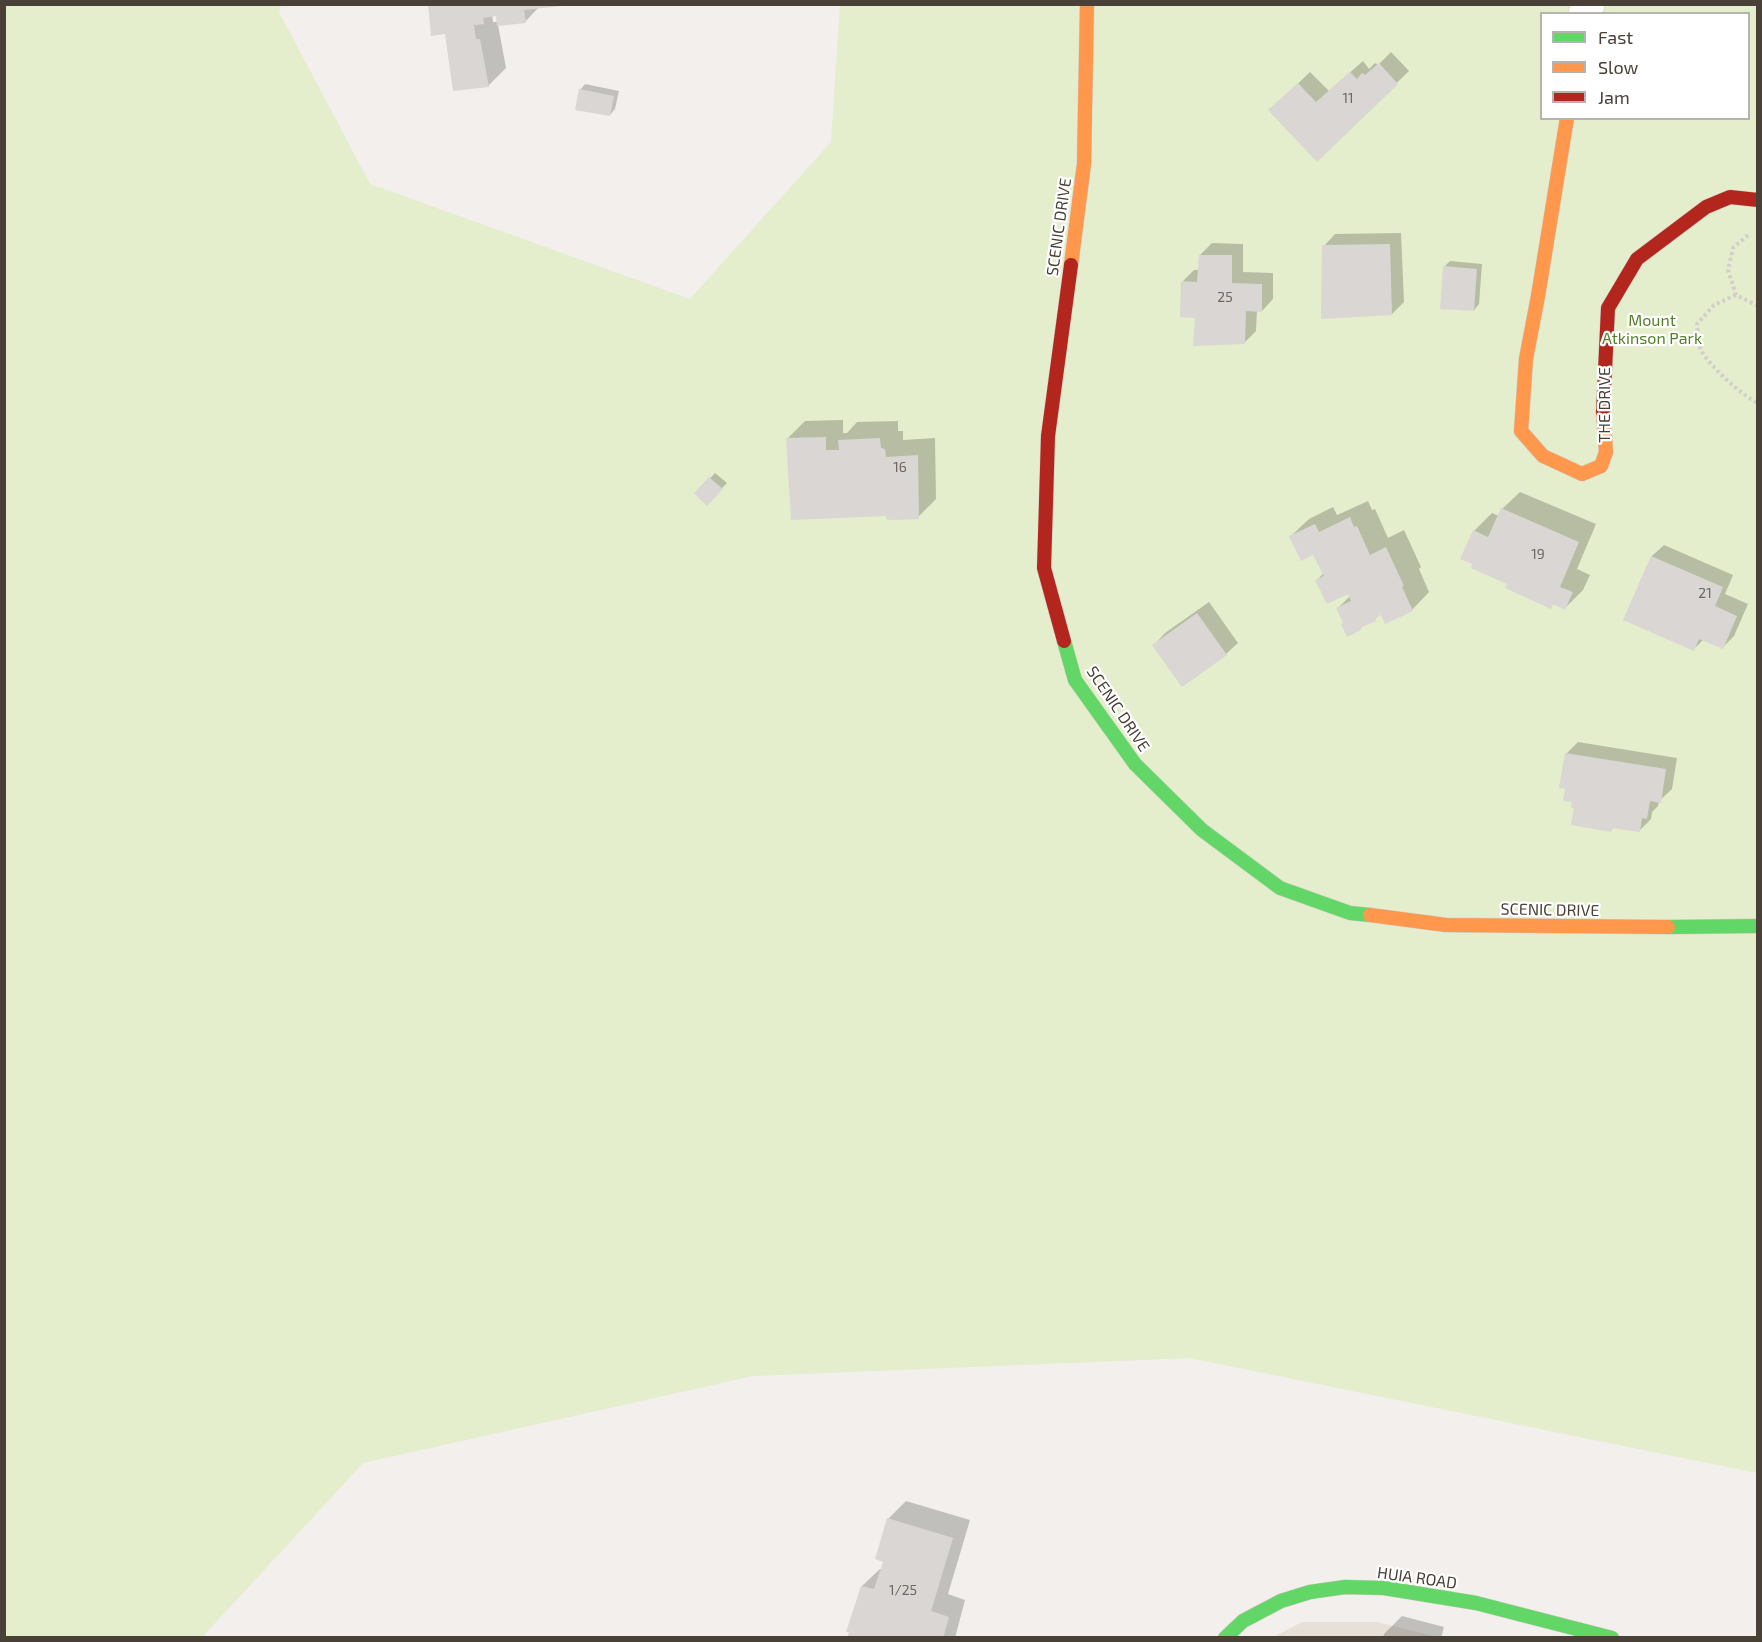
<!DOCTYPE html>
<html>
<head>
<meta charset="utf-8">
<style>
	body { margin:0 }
	#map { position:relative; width:1762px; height:1642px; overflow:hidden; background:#f2efec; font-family:"Exo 2",sans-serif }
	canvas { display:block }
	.frame { position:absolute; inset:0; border:6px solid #494037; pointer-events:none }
	.legend { position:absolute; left:1540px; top:12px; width:210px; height:108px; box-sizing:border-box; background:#fff; border:2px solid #b6b3af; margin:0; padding:8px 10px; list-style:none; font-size:18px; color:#494037 }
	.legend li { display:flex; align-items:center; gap:12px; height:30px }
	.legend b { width:30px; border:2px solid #b6b3af }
</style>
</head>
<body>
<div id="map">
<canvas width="1762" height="1642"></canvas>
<div class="frame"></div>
<ul class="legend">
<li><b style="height:8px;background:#63d668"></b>Fast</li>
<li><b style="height:8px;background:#ff974d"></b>Slow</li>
<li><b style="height:8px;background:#b3261e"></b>Jam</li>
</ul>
</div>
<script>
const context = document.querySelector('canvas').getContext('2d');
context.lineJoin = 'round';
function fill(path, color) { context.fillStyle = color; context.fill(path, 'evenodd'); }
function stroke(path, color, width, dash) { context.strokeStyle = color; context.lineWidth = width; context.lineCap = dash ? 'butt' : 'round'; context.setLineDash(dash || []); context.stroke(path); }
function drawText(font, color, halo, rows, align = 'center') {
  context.font = font + ' "Exo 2",sans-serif'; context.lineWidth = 4.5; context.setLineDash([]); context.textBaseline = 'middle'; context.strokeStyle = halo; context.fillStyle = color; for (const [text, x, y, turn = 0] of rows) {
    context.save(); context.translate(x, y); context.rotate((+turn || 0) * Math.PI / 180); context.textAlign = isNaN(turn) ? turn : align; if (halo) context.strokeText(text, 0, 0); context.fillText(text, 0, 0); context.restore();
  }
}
fill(new Path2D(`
	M1302,1622H1377L1438,1637H1273Z`), '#e6e0d9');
fill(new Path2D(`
	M5,5H281L279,12L370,184L690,299L831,142L840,5H1757V1473L1190,1358L753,1376L363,1463L204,1635V1637L5,1638ZM1542,14H1748V118H1542Z`), '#e4edcc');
fill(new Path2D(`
	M430,4L539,7L525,22L498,25L506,68L488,86L447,32ZM492,15H498L499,22H493Z
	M1391,52L1409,71L1317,160L1282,99L1310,72L1329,91L1363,61L1369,69L1375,63L1378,65Z
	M585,84L619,91L615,109L610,115L580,90Z
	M1401,233L1404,302L1392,314L1324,246L1335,234Z
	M1212,243L1243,244V272L1273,273V299L1262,311L1257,310L1256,331L1244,343L1197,317L1182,282L1194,270H1199L1200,255Z
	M1450,261L1482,264L1479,304L1474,310L1444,267Z
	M843,420V433H847L857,422L898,421V431H903V440L935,438L936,499L918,517L887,514L787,439L805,421Z
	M715,473L727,483L707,503L696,493Z
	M1520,492L1596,524L1577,569L1590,575L1583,590L1565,608L1554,603L1551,607L1509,583L1474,531L1492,513L1499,516L1502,509Z
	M1368,501L1372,510L1375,509L1388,538L1404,530L1421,567L1419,569L1429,592L1412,610L1382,612L1375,619L1365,623L1360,629L1344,623L1338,608L1350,596L1349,592L1317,580L1324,573L1314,553L1291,536L1309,519L1333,507L1337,515Z
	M1664,545L1733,575L1725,594L1748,604L1734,636L1723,647L1704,639L1694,649L1625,619L1652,556Z
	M1209,602L1238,643L1226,654L1154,645L1165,633Z
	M1578,742L1677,758L1672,789L1659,801L1658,806L1652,812L1651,819L1639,831L1614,827L1611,830L1576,806L1566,754Z
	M906,1501L970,1520L948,1594L965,1600L955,1638H848L862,1586L880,1569H882L884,1561L888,1519Z
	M1402,1616L1444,1627L1441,1638H1383L1384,1634Z`), '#0003');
fill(new Path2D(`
	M428,4H561V6L524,10L526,23L497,26L496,16L483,18L484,24L474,25L476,39H480L489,87L453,91L445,34L431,36Z
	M1379,63L1398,84L1317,162L1268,110L1298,83L1316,102L1350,72L1357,79L1362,73L1365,75Z
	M579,89L614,96L610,116L575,110Z
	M1390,244L1392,315L1321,319L1322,245Z
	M1199,255H1232V283L1262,284V312L1246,311L1245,344L1193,346L1195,318L1180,317L1181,281L1197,282Z
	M1443,266L1477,269L1474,311L1440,309Z
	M826,437V450H839L838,440L880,438L881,448L885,449L886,457L918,455L919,519L887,520L886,516L791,520L786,438Z
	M709,477L723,489L707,506L694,493Z
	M1501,508L1579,542L1560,587L1573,592L1565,610L1553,604L1551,609L1505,588L1507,584L1471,568L1472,564L1460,559L1473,530L1488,537Z
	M1350,517L1354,527L1357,526L1370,555L1386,547L1404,586L1402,587L1413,611L1385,624L1381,615L1375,618L1376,621L1360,628L1361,630L1347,637L1341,624L1343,623L1336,608L1351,601L1348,594L1327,604L1315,580L1324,576L1313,555L1301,561L1289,536L1315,524L1319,532Z
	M1651,556L1723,587L1715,606L1737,616L1723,649L1699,639L1694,651L1623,620Z
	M1197,613L1227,655L1182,687L1152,645Z
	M1565,753L1666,769L1661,803L1650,801L1647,819L1642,818L1640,832L1612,828L1611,832L1571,825L1574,808H1571L1572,802L1563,801L1565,789L1559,788Z
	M887,1518L953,1538L931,1611L949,1617L943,1638H847L849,1632H846L861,1586L874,1589L883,1562L875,1559Z`), '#dad6d3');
const street = new Path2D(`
	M1585,14L1588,4`);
const fast = new Path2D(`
	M1064,641L1075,680L1135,764L1202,830L1280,888L1350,913L1370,915
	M1668,927L1758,926
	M1225,1638L1243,1621L1281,1601L1310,1592L1345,1587L1384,1588L1476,1603L1612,1638`);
const slow = new Path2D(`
	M1567,118L1538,296L1526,359L1521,431L1543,456L1582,474L1601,466L1606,452L1603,412
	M1071,265L1084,164L1087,4
	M1370,915L1446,925L1668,927`);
const jam = new Path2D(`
	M1603,412L1608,308L1637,259L1706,207L1730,197L1758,200
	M1064,641L1044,568L1048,436L1071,265`);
stroke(street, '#cfcbc8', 34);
stroke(fast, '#d3cdc4', 15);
stroke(slow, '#d3cdc4', 15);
stroke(jam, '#d3cdc4', 15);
stroke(new Path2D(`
	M1748,235L1733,248L1728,270L1736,295L1758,306
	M1736,295L1714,305L1697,324C1698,332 1698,345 1702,352C1712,368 1741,395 1758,403`), '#d2cfca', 4, [3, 3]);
stroke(street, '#fdfdfc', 33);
stroke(fast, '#63d668', 14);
stroke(slow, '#ff974d', 14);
stroke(jam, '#b3261e', 14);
drawText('14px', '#6f6760', null, [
	["11",1348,98],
	["25",1225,297],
	["16",900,467],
	["19",1538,554],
	["21",1705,593],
	["1/25",903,1590]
]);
drawText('16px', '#494037', '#fff', [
	["SCENIC DRIVE",1059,227,-82],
	["THE DRIVE",1605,405,-90],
	["SCENIC DRIVE",1118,709,56],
	["SCENIC DRIVE",1550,910,1],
	["HUIA ROAD",1417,1578,8]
]);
drawText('16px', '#547f27', '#fff', [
	["Mount",1652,321],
	["Atkinson Park",1652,339]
]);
</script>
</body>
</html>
